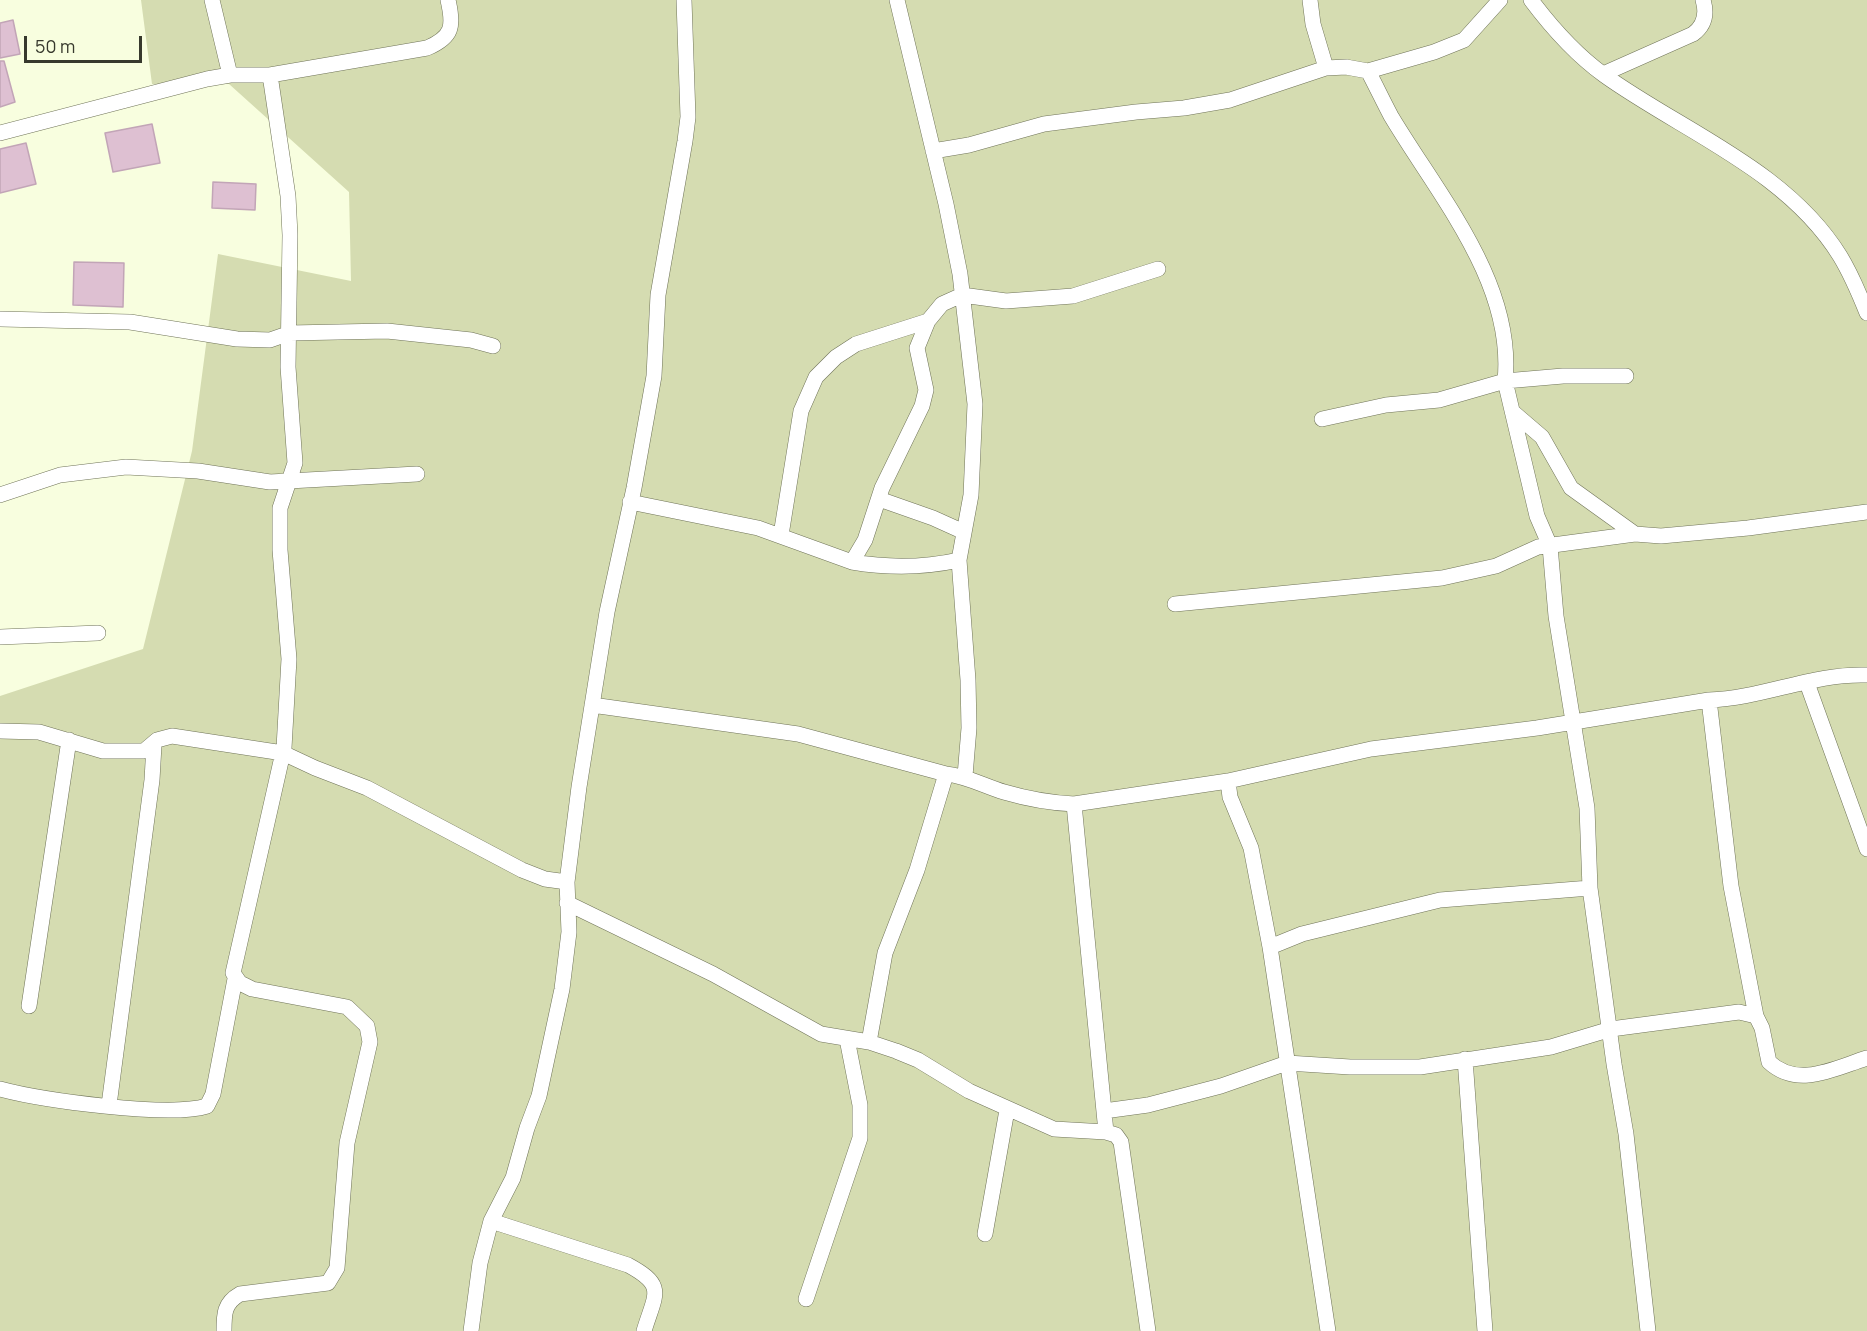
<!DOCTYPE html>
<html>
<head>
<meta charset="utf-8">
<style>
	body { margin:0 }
	#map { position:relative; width:1867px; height:1331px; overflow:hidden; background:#f8fedf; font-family:Manrope,sans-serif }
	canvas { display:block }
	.scale { position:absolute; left:24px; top:36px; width:118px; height:27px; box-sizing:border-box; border:3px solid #37392d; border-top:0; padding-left:8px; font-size:18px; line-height:21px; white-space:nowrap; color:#37392d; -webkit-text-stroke:4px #f8fedf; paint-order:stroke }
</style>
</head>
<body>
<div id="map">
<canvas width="1867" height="1331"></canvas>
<div class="scale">50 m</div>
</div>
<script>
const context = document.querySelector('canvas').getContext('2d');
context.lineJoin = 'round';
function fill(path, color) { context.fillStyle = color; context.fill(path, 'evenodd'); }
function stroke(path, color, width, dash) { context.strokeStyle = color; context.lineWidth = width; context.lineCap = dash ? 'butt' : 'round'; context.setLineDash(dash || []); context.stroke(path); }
fill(new Path2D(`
	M141,0H1867V1331H0V696L143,649L192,451L218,254L351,281L349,192L229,84H152Z`), '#d5dcb1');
const building = new Path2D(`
	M13,20L20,54L0,58V23Z
	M0,61H4L15,102L0,107Z
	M152,124L160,163L113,172L105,133Z
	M26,143L36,184L0,193V149Z
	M213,182L256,184L255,210L212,208Z
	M74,262L124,263L123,307L73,305Z`);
fill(building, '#dec0d2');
stroke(building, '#c2a5b7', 1.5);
const minor = new Path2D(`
	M212,0L230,75
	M897,0L946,204L960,274L975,404L971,495L959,560L968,680L969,728L965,776
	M1310,0L1313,24L1326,68
	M1531,0C1552,28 1575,54 1604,75C1682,131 1787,170 1840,256C1851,274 1859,293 1867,313
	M1368,71C1376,86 1383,101 1391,116C1438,195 1515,283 1505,381L1537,516L1550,546L1556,616L1587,808L1590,888L1614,1064L1626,1134L1648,1331
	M1603,74L1693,34C1705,25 1707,13 1703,0
	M0,133L207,79L230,75H270L427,48C453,37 454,26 448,0
	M933,151L969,145L1044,124L1136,112L1184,108L1230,100L1326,68L1346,67L1368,71L1434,52L1464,40L1500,0
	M0,319L130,322L237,339L270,340L290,333L387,331L471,340L493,346
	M1514,413L1542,437L1571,488L1635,534
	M1322,419L1386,405L1439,400L1505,381L1563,376H1626
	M0,495L60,475L126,467L198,471L270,482L417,474
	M879,499L933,518L964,532
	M630,502L758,528L852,562L865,540L882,488L922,406L926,390L917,348L928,321L942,304L962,295L1006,301L1073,296L1158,269
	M781,535L801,411L816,377L836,357L856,344L928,321
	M852,562C888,568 923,568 959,560
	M1175,604L1442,578L1496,566L1538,547L1635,534L1661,536L1748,528L1867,512
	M0,637L98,633
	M1807,683L1867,849
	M1709,700L1731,886L1756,1016
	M592,705L798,734L946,774C967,776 984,786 1004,792C1028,799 1050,803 1074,804L1106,1132
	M0,731L39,732L103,751H144L157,740L172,736L283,753L315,768L367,788L522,870L545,879L567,882
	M1074,804L1228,781
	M567,903L713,974L821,1034L869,1042L896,1051L918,1060L969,1091L1054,1129L1106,1132L1116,1135L1121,1142L1148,1331
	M1270,947L1302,934L1440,900L1590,888
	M29,1006L69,740
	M869,1042L885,953L917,870L946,774
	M1465,1059L1485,1331
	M0,1089C41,1100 169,1118 207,1106L213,1094L235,979
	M109,1105L152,780L154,745
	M1104,1111L1148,1105L1221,1086L1287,1063L1350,1067H1420L1551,1047L1611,1029L1739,1012L1756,1016L1762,1028L1769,1062C1798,1089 1835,1068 1867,1058
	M491,1221L628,1265C667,1286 655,1294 644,1331
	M985,1234L1007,1110
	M806,1299L860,1138V1105L847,1039
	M224,1331C224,1314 224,1303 240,1294L328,1283L337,1268L347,1143L370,1042L367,1026L347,1007L252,989L240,983L233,973L284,748L289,659L280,550V508L295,463L288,367L290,235L288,196L270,75
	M471,1331L480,1263L491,1221L513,1178L527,1128L539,1096L562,989L569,932L567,882L579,787L607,612L634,488L654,376L658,295L685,141L688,117L684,0
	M1328,1331L1270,947L1251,848L1230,797L1228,781L1371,749L1537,728L1709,700C1763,698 1813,673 1867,675`);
stroke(minor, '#707459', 16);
stroke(minor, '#fff', 15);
</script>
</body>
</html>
